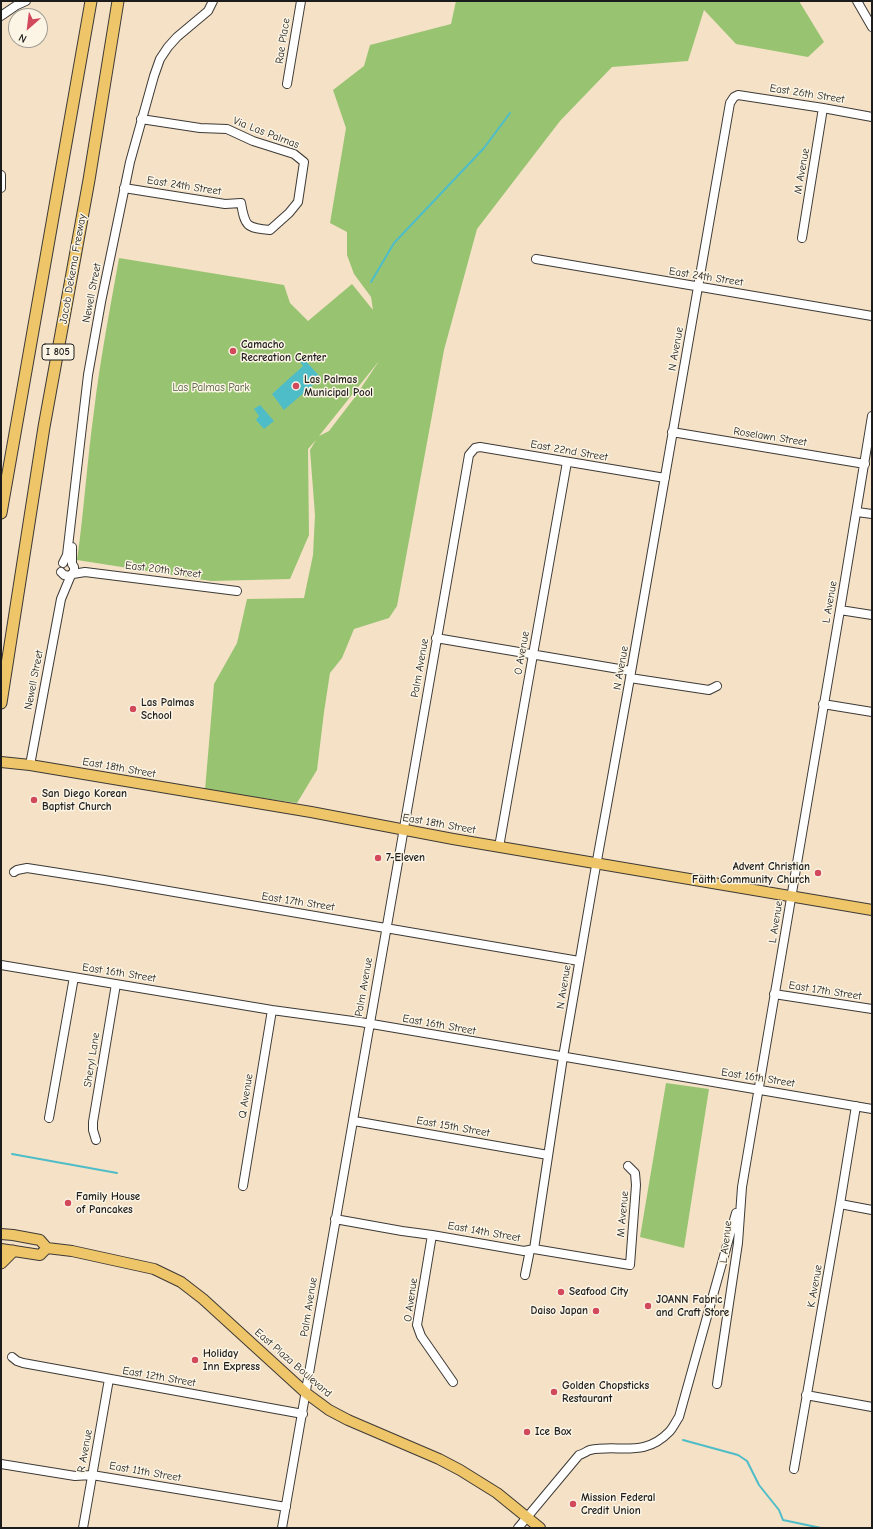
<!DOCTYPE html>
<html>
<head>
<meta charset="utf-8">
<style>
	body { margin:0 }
	#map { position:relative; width:873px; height:1529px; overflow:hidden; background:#f5e1c6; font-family:"Comic Neue",sans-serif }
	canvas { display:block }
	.frame { position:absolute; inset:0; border:2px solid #1c1c1c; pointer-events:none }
	.north { position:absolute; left:8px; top:8px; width:40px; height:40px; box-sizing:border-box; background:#fcf5e5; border:1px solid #a29e95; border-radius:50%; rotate:208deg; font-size:11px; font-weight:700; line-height:16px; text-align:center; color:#1c1c1c }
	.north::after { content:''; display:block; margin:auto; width:14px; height:18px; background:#d1495b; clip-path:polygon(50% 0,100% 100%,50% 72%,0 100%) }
</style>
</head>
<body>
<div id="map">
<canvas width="873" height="1529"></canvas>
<div class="frame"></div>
<div class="north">N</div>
</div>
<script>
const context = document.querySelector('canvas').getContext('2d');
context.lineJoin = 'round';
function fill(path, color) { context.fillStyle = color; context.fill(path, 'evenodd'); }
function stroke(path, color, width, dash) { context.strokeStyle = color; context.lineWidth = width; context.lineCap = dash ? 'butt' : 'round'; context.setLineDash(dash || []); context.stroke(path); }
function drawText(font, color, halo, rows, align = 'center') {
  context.font = font + ' "Comic Neue",sans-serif'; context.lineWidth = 3; context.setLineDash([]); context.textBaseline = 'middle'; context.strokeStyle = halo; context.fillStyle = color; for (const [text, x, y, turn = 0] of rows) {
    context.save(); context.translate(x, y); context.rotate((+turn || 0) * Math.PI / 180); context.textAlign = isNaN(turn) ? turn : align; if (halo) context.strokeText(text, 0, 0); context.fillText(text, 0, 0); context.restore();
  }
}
fill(new Path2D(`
	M456,1H799L824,42L808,57L736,44L704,10L688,61L612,67L560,121L477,229L444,350L397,606L389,618L354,629L342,658L330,673L324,712L317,770L297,803L205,790L214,684L237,643L247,599L304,598L313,555L315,515L310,450L316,440L308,449L309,535L290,579L211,581L77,560C84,511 87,461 94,411C100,360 110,309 119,258L284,285L290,303L308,321L352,284L373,310L371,297L354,274L347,255V232L330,223L346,128L333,90L364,66L370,45L451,24ZM379,361L355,397L329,431L319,436Z
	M666,1083L709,1089L684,1248L640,1237Z`), '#98c472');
fill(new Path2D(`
	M304,359L321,378L284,410L272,394L303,366L300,362Z
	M260,405L274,421L264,429L256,420L259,416L254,409Z`), '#4fbdc8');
stroke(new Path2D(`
	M371,282L394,243L484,148L510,113
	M12,1154L117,1173
	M683,1440L738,1455L747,1461L759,1485L779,1510L783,1520L821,1528`), '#4fbdc8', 2);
const minor = new Path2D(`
	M857,1L872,27
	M1,16L17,5L26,1
	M287,84L301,1
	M1,175V188
	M124,188L225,204L241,203C245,226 246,228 270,230L289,213L298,202L304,162L294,154L253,141L227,129L200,128L141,119
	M802,238L823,108
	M536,259L872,316
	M672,432L865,464
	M857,512L872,514
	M63,563L67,555L88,375L101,302L130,162L154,76L160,59L168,47L177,37L208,11L213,1
	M61,572L64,575L69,576L74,572V567L72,564V547
	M73,574L85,572L237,591
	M840,610L872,615
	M436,638L631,671
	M630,678L709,690L717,686
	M823,704L872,712
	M30,765L61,599L71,575
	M499,847L567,462
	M14,872L17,870L27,868L104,880L579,961
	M1,965L272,1010L360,1022L872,1109
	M774,994L872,1009
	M49,1118L74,977
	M354,1121L548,1155
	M96,1140L93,1130V1122L116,984
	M243,1186L272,1010
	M840,1204L872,1210
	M335,1219L402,1231L432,1235L524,1251L534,1249L630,1265L636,1185L635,1173L628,1166
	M432,1235L417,1325L421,1336L453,1382
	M534,1249L563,1057L594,877L630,678L730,103L734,97L738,95L823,108L872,117
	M525,1275L530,1250
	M12,1357L17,1361L23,1363L303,1414
	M717,1384L738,1243L742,1187L840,610L872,416
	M806,1395L872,1407
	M1,1464L75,1476L92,1475L286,1507
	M794,1469L840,1204L856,1106
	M83,1528L109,1379
	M282,1528L469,455L475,448L480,447L665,478
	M518,1528L579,1455C583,1454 587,1451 590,1450C619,1444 644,1458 669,1432C673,1428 676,1421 679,1417L736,1213`);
const major = new Path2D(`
	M1,762L30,765L311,812L453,839L872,910
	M1,1234L13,1235L40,1240L47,1248
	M47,1248L72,1251L154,1269L181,1282L203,1299L306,1393L329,1410L348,1420L439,1459L460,1470L497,1493L540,1528
	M1,1249L40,1255L47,1248`);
const highway = new Path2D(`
	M1,513L91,1
	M1,703L44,427L89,180L118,1
	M1,1263L13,1251`);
stroke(minor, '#3d3a36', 10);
stroke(major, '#3d3a36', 12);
stroke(highway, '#3d3a36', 13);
stroke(minor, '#fff', 8);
stroke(major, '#eec569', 10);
stroke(highway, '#eec569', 11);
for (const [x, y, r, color] of [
	[233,351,4,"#d1495b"],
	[296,386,4,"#d1495b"],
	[133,709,4,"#d1495b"],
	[34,800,4,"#d1495b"],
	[378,858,4,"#d1495b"],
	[818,873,4,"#d1495b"],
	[68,1203,4,"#d1495b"],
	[561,1292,4,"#d1495b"],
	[648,1306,4,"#d1495b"],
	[596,1311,4,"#d1495b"],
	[195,1360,4,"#d1495b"],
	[554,1392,4,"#d1495b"],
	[527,1432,4,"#d1495b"],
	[573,1504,4,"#d1495b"]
]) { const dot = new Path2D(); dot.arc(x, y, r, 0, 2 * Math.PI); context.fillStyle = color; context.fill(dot); stroke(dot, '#fcf5e5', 1.5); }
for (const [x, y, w] of [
	[58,352,32]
]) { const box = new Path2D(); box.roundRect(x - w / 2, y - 8, w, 16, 3); context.fillStyle = '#fcf5e5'; context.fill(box); stroke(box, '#1c1c1c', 1); }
drawText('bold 10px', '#1c1c1c', null, [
	["I 805",58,352]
]);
drawText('11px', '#1c1c1c', '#fcf5e5', [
	["Rae Place",283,41,-81],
	["East 26th Street",807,94,9],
	["Via Las Palmas",266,133,21],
	["M Avenue",802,171,-80],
	["East 24th Street",184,186,9],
	["Jacob Dekema Freeway",73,269,-80],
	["East 24th Street",706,277,9],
	["Newell Street",92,293,-79],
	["N Avenue",676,349,-80],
	["Roselawn Street",770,437,9],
	["East 22nd Street",569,451,10],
	["East 20th Street",163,570,7],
	["L Avenue",830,602,-80],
	["O Avenue",522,653,-80],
	["Palm Avenue",420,668,-80],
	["N Avenue",621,668,-80],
	["Newell Street",34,680,-79],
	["East 18th Street",119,768,10],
	["East 18th Street",439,824,10],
	["East 17th Street",298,902,9],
	["L Avenue",776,922,-81],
	["East 16th Street",119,973,9],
	["Palm Avenue",364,987,-80],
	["N Avenue",564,987,-81],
	["East 17th Street",825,991,9],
	["East 16th Street",439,1025,10],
	["Sheryl Lane",92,1060,-81],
	["East 16th Street",758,1078,9],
	["Q Avenue",246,1096,-81],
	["East 15th Street",453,1127,10],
	["M Avenue",623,1214,-85],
	["East 14th Street",484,1232,10],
	["L Avenue",726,1242,-84],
	["K Avenue",815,1286,-80],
	["O Avenue",411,1300,-82],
	["Palm Avenue",309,1307,-81],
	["East Plaza Boulevard",293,1363,41],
	["East 12th Street",159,1377,10],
	["R Avenue",85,1451,-80],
	["East 11th Street",145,1472,10]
]);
drawText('bold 11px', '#1c1c1c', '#fcf5e5', [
	["Camacho",241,345],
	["Recreation Center",241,358],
	["Las Palmas",304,380],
	["Municipal Pool",304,393],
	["Las Palmas",141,703],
	["School",141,716],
	["San Diego Korean",42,794],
	["Baptist Church",42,807],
	["7-Eleven",386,858],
	["Advent Christian",810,867,"right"],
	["Faith Community Church",810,880,"right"],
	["Family House",76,1197],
	["of Pancakes",76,1210],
	["Seafood City",569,1292],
	["JOANN Fabric",656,1300],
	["and Craft Store",656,1313],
	["Daiso Japan",588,1311,"right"],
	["Holiday",203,1354],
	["Inn Express",203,1367],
	["Golden Chopsticks",562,1386],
	["Restaurant",562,1399],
	["Ice Box",535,1432],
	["Mission Federal",581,1498],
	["Credit Union",581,1511]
], 'left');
drawText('11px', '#47573a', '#fcf5e5', [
	["Las Palmas Park",211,388]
]);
</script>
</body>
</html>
